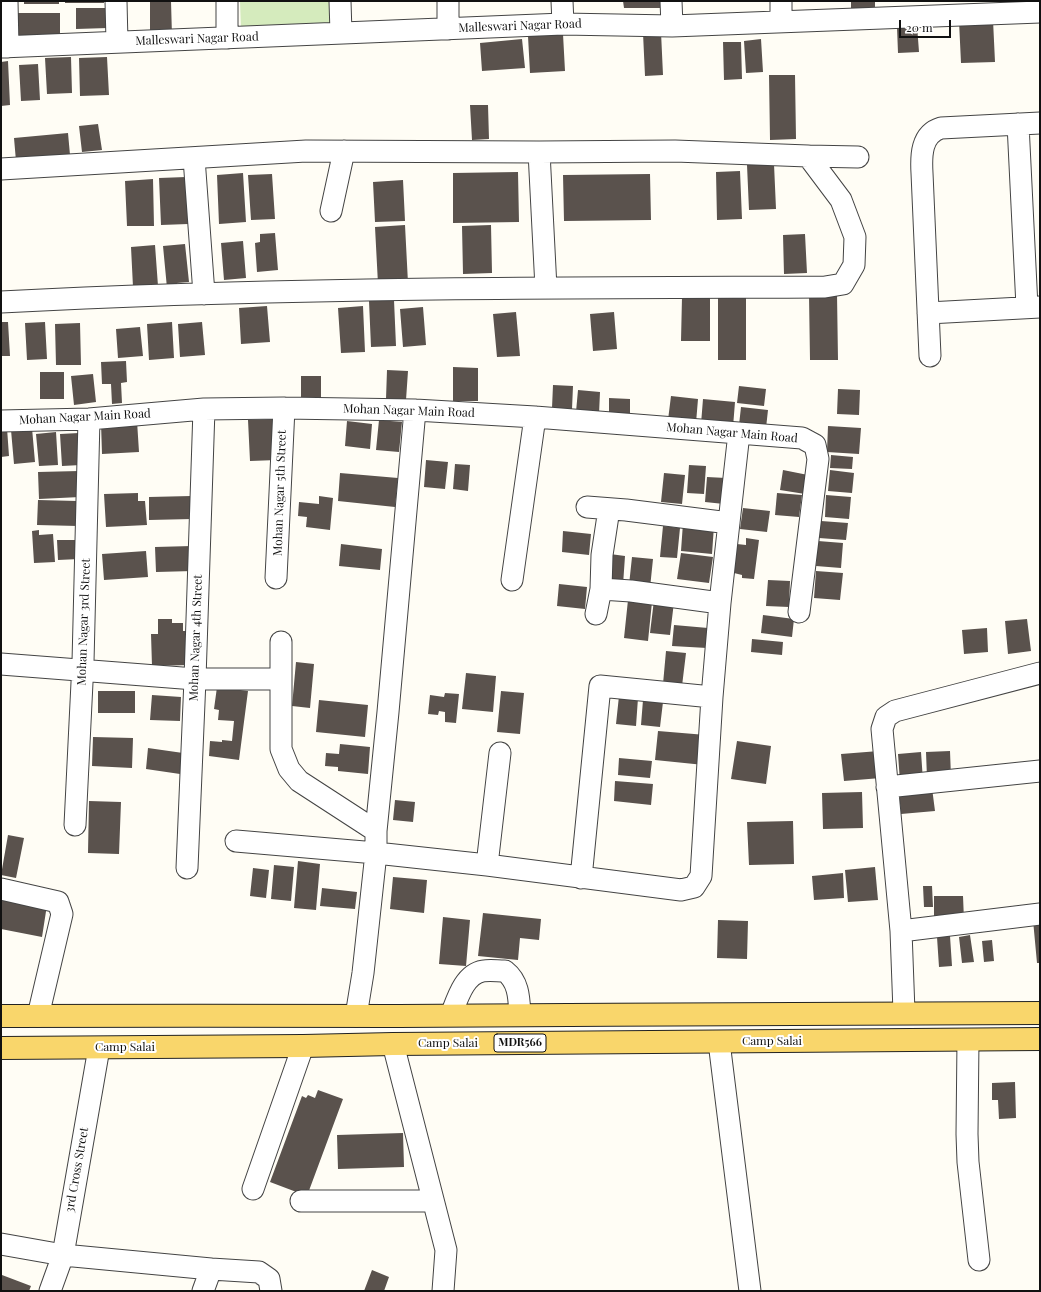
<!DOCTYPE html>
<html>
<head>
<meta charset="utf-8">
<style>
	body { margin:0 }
	#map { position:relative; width:1041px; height:1292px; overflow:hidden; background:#fffdf5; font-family:"Playfair Display",serif }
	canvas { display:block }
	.frame { position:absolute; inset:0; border:2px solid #111; pointer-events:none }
	.scale { position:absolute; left:899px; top:20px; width:52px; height:18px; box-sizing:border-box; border:2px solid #111; border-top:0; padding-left:5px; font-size:12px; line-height:14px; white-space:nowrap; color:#111; -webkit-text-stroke:3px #fff; paint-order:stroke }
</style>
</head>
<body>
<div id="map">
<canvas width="1041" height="1292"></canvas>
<div class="frame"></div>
<div class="scale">20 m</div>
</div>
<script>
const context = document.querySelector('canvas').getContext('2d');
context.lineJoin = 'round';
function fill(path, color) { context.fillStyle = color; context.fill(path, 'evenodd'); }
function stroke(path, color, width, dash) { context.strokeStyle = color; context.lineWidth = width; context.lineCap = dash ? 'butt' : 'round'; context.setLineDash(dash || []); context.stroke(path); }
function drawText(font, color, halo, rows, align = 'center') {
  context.font = font + ' "Playfair Display",serif'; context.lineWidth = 4; context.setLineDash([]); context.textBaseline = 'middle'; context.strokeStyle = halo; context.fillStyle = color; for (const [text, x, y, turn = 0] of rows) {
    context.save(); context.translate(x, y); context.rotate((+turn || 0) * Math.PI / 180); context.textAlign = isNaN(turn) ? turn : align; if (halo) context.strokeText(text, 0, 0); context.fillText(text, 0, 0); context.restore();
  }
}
fill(new Path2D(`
	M240,1H332L333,33L241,30Z`), '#d5ebbd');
fill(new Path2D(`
	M24,1H59V4H24Z
	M65,1H104V3H65Z
	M150,1H171L172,36H150Z
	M623,1H662V8H624Z
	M851,1H875V8H851Z
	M76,8H107L108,28L76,29Z
	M16,13H60V39H16Z
	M993,20L995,62L961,63L959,21Z
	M917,25L919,52L898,53L897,27Z
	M661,32L663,75L645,76L643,33Z
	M563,34L565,71L530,73L528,36Z
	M522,39L525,68L482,71L480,43Z
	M761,39L763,72L746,73L744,41Z
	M723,42H741L742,79L724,80Z
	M71,57L72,93L47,94L45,58Z
	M107,57L109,95L80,96L79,58Z
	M8,61L10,105L1,106V62Z
	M38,64L40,100L21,101L19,65Z
	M769,75H795L796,139L770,140Z
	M470,105H488L489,139L472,140Z
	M98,124L102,150L82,152L79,126Z
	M68,133L70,155L16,161L14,138Z
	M774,164L776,209L749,210L747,165Z
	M740,171L742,219L717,220L716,172Z
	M518,172L519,222L453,223V173Z
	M243,173L246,222L219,224L217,175Z
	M272,174L275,219L251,220L248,175Z
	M650,174L651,220L564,221L563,175Z
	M186,177L188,224L161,225L159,178Z
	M153,179L154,226H127L125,181Z
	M403,180L405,221L375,222L373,182Z
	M405,225L408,283L378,284L375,227Z
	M491,225L492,273L463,274L462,226Z
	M275,233L278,270L257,272L255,243L260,242V234Z
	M805,234L807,273L784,274L783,235Z
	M243,241L246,278L224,280L221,243Z
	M185,244L189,282L177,283L178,287L167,288L163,246Z
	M155,245L158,286L133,287L131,247Z
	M837,294L838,360H810L809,295Z
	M718,296H746V360H718Z
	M682,297H710V341H681Z
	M394,300L396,346L371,347L369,301Z
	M267,306L270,342L241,344L239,308Z
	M363,306L365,352L341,353L338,308Z
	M423,307L426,345L403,347L400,309Z
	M516,312L520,356L497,357L493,314Z
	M614,312L617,349L593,351L590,314Z
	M1,322H8L10,356H1Z
	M45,322L47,359L27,360L25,323Z
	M172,322L174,358L149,360L147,324Z
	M202,322L205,355L180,357L178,324Z
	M80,323L81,365H56L55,324Z
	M140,327L143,356L118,358L116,329Z
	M126,361L127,382L121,383L122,403L112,404L111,384H102L101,362Z
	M453,367L478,368V401H453Z
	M387,370L408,371L406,400L386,399Z
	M40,372H64V399H40Z
	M93,374L96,402L74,405L71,376Z
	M301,376H321V399H301Z
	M553,385L573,386L572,409L552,408Z
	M739,386L766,389L764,406L737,403Z
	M838,389L860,390L859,415L837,414Z
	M578,390L600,392L599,414L576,412Z
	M671,396L698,399L696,423L668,420Z
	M609,398L630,399V414L609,413Z
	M703,399L735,402L733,427L701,424Z
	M741,407L768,410L766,428L739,425Z
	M274,419L277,460L250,461L248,420Z
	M379,420L402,422L399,452L376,450Z
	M137,421L139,452L102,454L101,423Z
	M347,421L372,424L370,449L345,446Z
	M828,426L861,428L859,454L827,452Z
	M1,428H7L9,456L1,457Z
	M32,428L35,462L14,464L11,430Z
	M56,432L58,465L39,466L36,434Z
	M79,433L81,465L62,466L60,434Z
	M831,455L853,457L852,469L830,468Z
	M426,460L448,462L445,489L424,487Z
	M455,464L470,465L468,491L453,489Z
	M689,465L706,466L704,494L687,493Z
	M783,470L808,475L805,494L780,490Z
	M830,470L854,473L852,493L828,491Z
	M79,471L80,497L39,499L38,472Z
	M340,473L398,478L395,507L338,501Z
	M664,473L685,475L682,504L661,502Z
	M707,477L726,478L724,504L705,502Z
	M138,493V501H145L147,525L106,527L104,494Z
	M777,493L802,495L799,517L775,515Z
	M826,495L851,497L849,519L825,517Z
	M191,496L192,519L149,520V497Z
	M319,496L333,498L330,530L306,527L307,517L298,516L299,502L319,504Z
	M38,500L77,501L78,526L37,525Z
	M743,508L770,511L767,532L740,529Z
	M821,521L848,523L846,540L819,538Z
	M683,523L714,526L712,554L681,551Z
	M663,526L680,528L677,558L660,557Z
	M39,530V535L53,534L55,562L34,563L32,531Z
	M563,531L591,534L589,555L562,552Z
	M746,538L759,540L754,579L742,578V575L734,573L737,544L746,545Z
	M57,540H78L79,559L58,560Z
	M818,541L843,543L841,568L816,566Z
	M341,544L382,549L380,570L339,566Z
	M192,546L193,571L156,572L155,547Z
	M146,551L148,577L104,580L102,554Z
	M681,553L713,557L709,583L677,579Z
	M610,554L625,556L623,585L607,584Z
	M632,557L653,559L650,588L629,585Z
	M816,571L843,573L840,600L814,598Z
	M768,580L790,581L789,607L766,606Z
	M559,584L587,587L585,609L557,606Z
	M628,600L652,602L648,641L624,638Z
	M654,600L674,602L670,635L650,633Z
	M763,615L794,619L792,637L761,633Z
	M158,619H172V623H183V631H190V665L152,666L151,634H158Z
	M1027,619L1031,651L1008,654L1005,621Z
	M674,625L708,628L707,648L672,646Z
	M987,628L988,652L964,654L962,630Z
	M752,639L783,642L782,655L751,652Z
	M666,651L686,653L682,686L663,684Z
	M296,662L314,664L310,708L292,706Z
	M466,673L496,676L493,712L462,709Z
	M217,687L248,691L239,760L209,756L210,741L222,742V740L232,741L234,721L218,720L219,710L214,709Z
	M98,691H135V713H98Z
	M501,691L524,693L520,734L497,732Z
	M445,693L459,694L456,723L445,722V712L439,711L438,715L428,714L430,695L444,697Z
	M152,695L181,697L180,721L150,720Z
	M619,696L638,698L636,726L616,724Z
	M319,700L368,705L365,737L316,732Z
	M643,700L663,702L660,727L641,725Z
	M658,731L706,735L704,765L655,760Z
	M93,737L133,738L132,768L92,766Z
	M737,741L771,746L766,784L731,779Z
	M340,744L370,747L368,774L338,771V767L325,766L326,753L339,754Z
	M148,748L183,753L180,774L146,769Z
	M879,751L881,778L844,781L841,754Z
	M950,751L951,777L927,778L926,752Z
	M921,752L923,781L900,782L898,754Z
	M619,758L652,761L650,778L618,775Z
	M615,781L653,784L651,805L614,801Z
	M932,788L935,811L901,814L899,792Z
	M862,792L863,828L823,829L822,793Z
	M395,800L415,802L413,822L393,820Z
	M89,801L121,802L119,854L88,853Z
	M793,821L794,864L749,865L747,822Z
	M8,835L24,838L16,878L1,875Z
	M298,861L320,864L316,910L294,908Z
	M274,865L294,867L291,901L271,899Z
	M875,867L878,900L848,902L845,870Z
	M253,868L269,870L266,898L250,896Z
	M843,873L844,898L814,900L812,876Z
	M393,877L427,880L424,913L390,909Z
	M923,886H932L933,907H924Z
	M322,888L357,892L355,909L320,906Z
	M1,896L47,905L42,937L1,929Z
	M934,896H963L964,920H934Z
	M483,913L541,919L539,940L520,938L518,960L478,956Z
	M443,917L470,920L466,966L439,964Z
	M1040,919V963H1037L1033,920Z
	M718,920L748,921L747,959L717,958Z
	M970,935L974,962L962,963L959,937Z
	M950,936L952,966L939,967L937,937Z
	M992,940L994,961L984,962L982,941Z
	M1015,1082L1016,1118L999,1119L998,1100H992V1083Z
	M318,1090L343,1099L307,1196L270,1182L302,1096L306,1098L308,1095L315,1098Z
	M403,1133L404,1167L338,1169L337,1135Z
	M372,1270L389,1277L384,1291H364Z
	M2,1275L31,1286L29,1291H1Z`), '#5a524d');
const minor = new Path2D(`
	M7,1L8,47
	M116,1L117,42
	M227,1V38
	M340,1L341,33
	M562,1L563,24
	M671,1L672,26
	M781,1V21
	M448,29V1
	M1,47L563,24L672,26L1040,12
	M1018,124L1027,307
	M539,152L546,288
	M808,156L858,157
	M194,158L204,294
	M1,169L306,151L539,152L675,151L808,156L841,200L855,237L854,265L843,284L825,287C550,288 275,287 1,302
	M331,211L344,151
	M928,313L1040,307
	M930,356L922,173C921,156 921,134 941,128L1040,123
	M1,421L89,419L204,409L284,408L415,410L535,417L802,438L815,445L818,459L799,612
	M587,507L626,510L729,523
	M276,578L284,408
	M512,580L535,417
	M601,589L631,591L720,603
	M596,614L601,589L602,555L609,509
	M281,642V749L289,769L299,781L376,831
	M1,664L195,679H281
	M887,787L1040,771
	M75,825L83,662L89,419
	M236,841L376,853L487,865L681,890L694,887L701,876L712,697L720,603L739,433
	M487,865L500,753
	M187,868L195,679L204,409
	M581,878L600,686L712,697
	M1,889L58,902L62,914L38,1016
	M901,931L1040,914
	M904,1012L901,931L882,729L886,717L895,711L1040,673
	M451,1015C457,1000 464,974 483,971C490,970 497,971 505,971C519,982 519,998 520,1015
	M356,1016L363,973L376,853V831L388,712L415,410
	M968,1040L967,1134L968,1162L979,1260
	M719,1042L750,1291
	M393,1044L446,1250L443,1291
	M253,1189L303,1046
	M301,1201H433
	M1,1244L63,1255L211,1269L203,1291
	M211,1269L259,1272L269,1279L271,1291
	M50,1291L63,1255L99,1048`);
const major = new Path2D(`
	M1,1016C133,1015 266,1016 398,1016C612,1015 826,1013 1040,1013
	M1,1048L303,1046L393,1044L1040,1039`);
stroke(minor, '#444', 23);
stroke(major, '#222', 24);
stroke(minor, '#fff', 21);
stroke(major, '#f9d66b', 22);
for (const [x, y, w] of [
	[520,1043,52]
]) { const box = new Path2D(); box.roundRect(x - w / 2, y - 9, w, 18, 3); context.fillStyle = '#fff'; context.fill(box); stroke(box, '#111', 1); }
drawText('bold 11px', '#111', null, [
	["MDR566",520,1043]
]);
drawText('12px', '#111', '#fff', [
	["Malleswari Nagar Road",520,26,-2],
	["Malleswari Nagar Road",197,39,-2],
	["Mohan Nagar Main Road",409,411,2],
	["Mohan Nagar Main Road",85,417,-3],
	["Mohan Nagar Main Road",732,433,5],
	["Mohan Nagar 5th Street",280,493,-88],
	["Mohan Nagar 3rd Street",84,622,-88],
	["Mohan Nagar 4th Street",196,638,-88],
	["Camp Salai",772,1041],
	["Camp Salai",448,1043],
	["Camp Salai",125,1047],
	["3rd Cross Street",77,1170,-80]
]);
</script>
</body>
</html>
